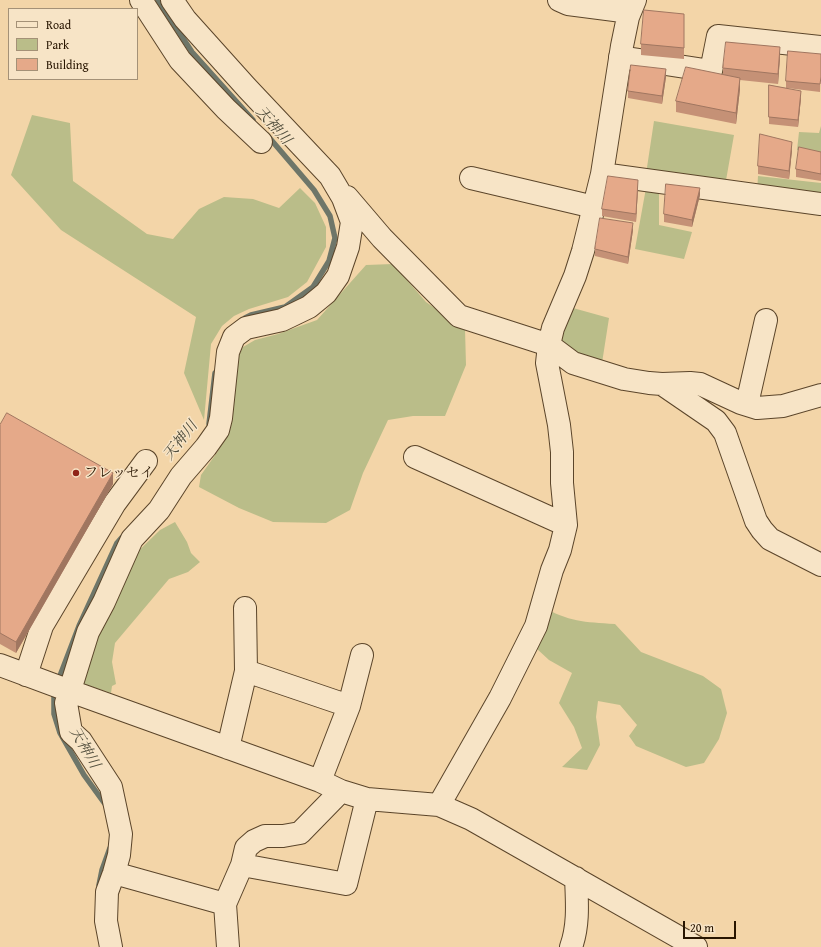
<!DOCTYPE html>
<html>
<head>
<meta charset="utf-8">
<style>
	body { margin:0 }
	#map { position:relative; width:821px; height:947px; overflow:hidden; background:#f3d5a8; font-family:"Gentium Book Plus",serif }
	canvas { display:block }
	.legend { position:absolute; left:8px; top:8px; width:130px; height:72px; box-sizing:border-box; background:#f7e4c6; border:1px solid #a49177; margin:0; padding:5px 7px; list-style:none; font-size:12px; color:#281500 }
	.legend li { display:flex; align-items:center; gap:8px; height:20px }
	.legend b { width:20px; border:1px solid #a49177 }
	.scale { position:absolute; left:683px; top:921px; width:53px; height:18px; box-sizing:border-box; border:2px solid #281500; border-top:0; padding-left:5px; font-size:12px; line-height:14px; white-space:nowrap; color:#281500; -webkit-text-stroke:3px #f7e4c6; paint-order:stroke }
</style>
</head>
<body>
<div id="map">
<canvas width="821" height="947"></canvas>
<ul class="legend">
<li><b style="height:5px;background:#f7e4c6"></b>Road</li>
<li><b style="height:11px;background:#babd89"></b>Park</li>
<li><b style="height:11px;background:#e5a989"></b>Building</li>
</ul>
<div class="scale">20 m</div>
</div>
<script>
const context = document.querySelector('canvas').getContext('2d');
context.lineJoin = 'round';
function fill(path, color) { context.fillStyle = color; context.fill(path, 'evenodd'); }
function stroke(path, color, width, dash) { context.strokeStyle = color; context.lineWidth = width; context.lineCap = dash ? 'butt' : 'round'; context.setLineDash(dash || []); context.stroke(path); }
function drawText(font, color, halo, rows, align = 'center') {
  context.font = font + ' "Gentium Book Plus","Noto Serif JP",serif'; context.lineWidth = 3; context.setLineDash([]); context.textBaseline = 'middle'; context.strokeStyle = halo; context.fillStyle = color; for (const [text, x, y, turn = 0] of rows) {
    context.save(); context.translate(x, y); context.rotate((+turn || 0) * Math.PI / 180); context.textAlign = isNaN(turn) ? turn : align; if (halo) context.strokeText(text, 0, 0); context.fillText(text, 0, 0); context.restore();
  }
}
fill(new Path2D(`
	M32,115L70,123L73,181L147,234L173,239L199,209L224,197L253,199L279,208L300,188L315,203L326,227V247L307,282L288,297L249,309L234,316L222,326L211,344L204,420L184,373L196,317L61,230L11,175Z
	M654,121L734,135L725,186L646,174Z
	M821,126V154L797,150L799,132L819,133Z
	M758,176L821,183V201L757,193Z
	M646,188L659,189V225L692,232L684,259L635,249Z
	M393,264L426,302L465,329L466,365L445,416H413L388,420L363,473L350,510L326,523L273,522L239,508L199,487L201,475L218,451L231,420L233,368L243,347L255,340L278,334L317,320L366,265Z
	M573,308L609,318L602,363L578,359L559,344Z
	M175,522L187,542L191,553L200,562L188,572L169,579L115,643L112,662L116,684L112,686L111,693L84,684L81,679L127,562L160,530Z
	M541,606C569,622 584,622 615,624L641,652L703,676L721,689L727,713L719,739L704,763L686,767L636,746L629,736L637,725L620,705L598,701L596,717L600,745L587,770L562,767L582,748L574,727L559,703L572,673L549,660L524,637Z`), '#babd89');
stroke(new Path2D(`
	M158,0L192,52L253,120
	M245,318L251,315L285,307L313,287L329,261L335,238L330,216L314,190L267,135
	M209,424L215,373
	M58,681L79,626L117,543L124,535
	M56,689L54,696V714L60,733L84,775L105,804
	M99,885L102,870L110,848`), '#6e7669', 5.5);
const minor = new Path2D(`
	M141,0L180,60L226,109L261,142
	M559,0L568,4L630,12
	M620,57L711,71L718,36L821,47
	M602,174L821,204
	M471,178L594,207
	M347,197L382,238L459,316L549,345L573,363L624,379L649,383L662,384L690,383L700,384L741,403L757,408L783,406L821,395
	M662,384L716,421L725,433L756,521L762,530L770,539L821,565
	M747,404L766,320
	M415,457L566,525
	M0,665L70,691L320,781L341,791L367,799L439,805L471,819L696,947
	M246,671L349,706
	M26,675L42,626L115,503L146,461
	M228,748L246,671L245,608
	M320,781L349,706L362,655
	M439,805L500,698L536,626L552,570L560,550L566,525L562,483V452L559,425L547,363L549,345L553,328L575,276L583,251L602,174L622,46L628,17L635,0
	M242,865L346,884L367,799
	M114,873L225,904
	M111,947L106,921L107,892L114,873L119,855L121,834L111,787L81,741L71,732L66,703L88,632L104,602L132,539L159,510L181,476L206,447L218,430L221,418L228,352L234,337L246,328L282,320L309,307L326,293L338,276L348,247L352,222L343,198L330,176L247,88L185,19L172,0
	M228,947L225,904L242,865L246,848L254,841L265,836H283L300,833L341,791
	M571,947C579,925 577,902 576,878`);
stroke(minor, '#5b452a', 24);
stroke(minor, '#f7e4c6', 22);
fill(new Path2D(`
	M684,14V59L641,55V44Z
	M821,54L820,92L787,88L801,98L798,127L769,124V85L786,88V81Z
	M780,57L778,84L740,80V89L736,124L676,112V101L723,75V68Z
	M666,77L662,104L628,98V91Z
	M792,150L789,179L758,174V166Z
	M821,152V181L796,177V169Z
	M638,187L636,222L602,216V209Z
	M700,195L692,227L664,222V214Z
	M633,230L628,264L595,256V249Z
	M0,425L113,484L16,653L0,644Z`), '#c59176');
fill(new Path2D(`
	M780,47V57L778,84V74Z
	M666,69V77L662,104V96Z
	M740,78V89L736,124V113Z
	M801,91V98L798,127V120Z
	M792,142V150L789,179V171Z
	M638,180V187L636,222V214Z
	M700,188V195L692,227V220Z
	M633,223V230L628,264V257Z
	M113,473V484L16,653V642Z`), '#a07660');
const building = new Path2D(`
	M644,10L684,14V48L641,44Z
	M726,42L780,47L778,74L723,68Z
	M788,51L821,54V77L820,84L786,81Z
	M631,65L666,69L662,96L628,91Z
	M686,67L740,78L736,113L676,101Z
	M769,85L801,91L798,120L769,117Z
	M760,134L792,142L789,171L758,166Z
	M799,147L821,152V174L796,169Z
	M608,176L638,180L636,214L602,209Z
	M666,184L700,188L692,220L664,214Z
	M600,218L633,223L628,257L595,249Z
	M7,413L113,473L16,642L0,633V425Z`);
fill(building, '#e5a989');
stroke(building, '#a07660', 1);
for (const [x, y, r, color] of [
	[76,473,4,"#8f2418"]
]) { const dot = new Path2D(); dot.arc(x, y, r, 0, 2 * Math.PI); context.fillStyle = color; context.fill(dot); stroke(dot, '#f7e4c6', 1.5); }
drawText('14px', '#281500', '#f7e4c6', [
	["フレッセイ",84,473]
], 'left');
drawText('italic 15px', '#514e3d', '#f7e4c6', [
	["天神川",273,126,49],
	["天神川",181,441,-52],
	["天神川",84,748,60]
]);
</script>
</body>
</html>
